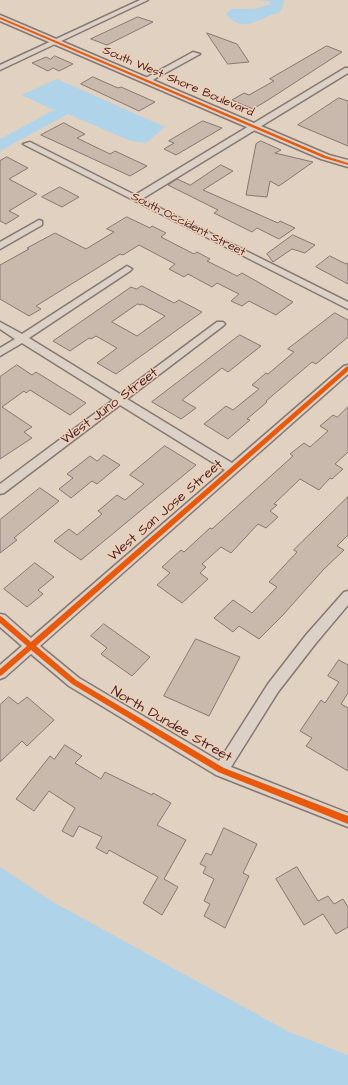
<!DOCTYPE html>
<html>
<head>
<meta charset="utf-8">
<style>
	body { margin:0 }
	canvas { display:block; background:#e0d1c1 }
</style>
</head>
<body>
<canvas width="348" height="1085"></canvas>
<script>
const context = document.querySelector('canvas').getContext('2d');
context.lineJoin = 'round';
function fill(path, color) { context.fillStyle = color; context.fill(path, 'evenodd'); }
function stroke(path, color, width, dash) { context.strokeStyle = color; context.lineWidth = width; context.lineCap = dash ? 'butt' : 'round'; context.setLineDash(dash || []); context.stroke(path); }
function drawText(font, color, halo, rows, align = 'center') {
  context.font = font + ' "Architects Daughter",sans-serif'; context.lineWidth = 3; context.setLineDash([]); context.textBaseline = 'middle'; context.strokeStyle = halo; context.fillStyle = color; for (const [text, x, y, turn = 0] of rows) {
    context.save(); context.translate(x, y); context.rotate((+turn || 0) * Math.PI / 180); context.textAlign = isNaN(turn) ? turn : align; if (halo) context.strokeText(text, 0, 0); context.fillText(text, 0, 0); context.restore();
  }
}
fill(new Path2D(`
	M255,0H284L282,8L279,13C259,16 245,36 226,14L231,9H255L271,4L269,1Z
	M57,79L165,127L146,143L131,141L68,114L0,151V139L54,110L22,95Z
	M0,867L53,902L289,1032L348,1055V1085H0Z`), '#afd3e9');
const building = new Path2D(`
	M138,17L153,22L107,45L91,39Z
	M207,33L237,44L249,62L228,64Z
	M327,46L342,52L268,100L253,109L232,100L244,93L249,95L274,81L270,79Z
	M55,56L73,64L59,71L53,68L48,71L32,63L46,57L50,59Z
	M93,77L118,88L121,87L155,102L139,111L81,84Z
	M339,98L348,101V146L298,125Z
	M203,121L222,128L176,155L164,149L174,143L169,141Z
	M64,123L85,134L77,138L110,154L115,151L147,166L130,176L41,135Z
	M261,141L281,150L275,153L313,162L279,186L270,181L267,197L246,195L256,144Z
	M7,157L28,168L9,179L37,194L9,211L19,216L6,224L0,221V161Z
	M221,165L233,171L203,190L278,223L280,221L295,228L279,239L257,228L252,232L214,213L218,210L168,185L177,179L190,185Z
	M60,187L79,197L62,207L42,197Z
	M127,217L150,228L152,226L166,233L161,237L194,254L197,252L210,259L207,261L237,276L242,273L293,302L276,315L249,301L242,306L231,301L239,294L217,283L212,287L188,274L184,277L169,269L175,264L139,245L123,255L120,254L36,306L41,309L29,316L0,299V265L29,249L27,248L55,233L86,249L114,232L107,229Z
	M293,235L315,245L305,253L292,249L273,262L267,254Z
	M330,256L346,264L348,263V284L316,267Z
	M142,286L174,303L179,300L202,312L116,374L97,363L117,348L96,336L91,339L89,338L70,351L53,341L131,287L136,289ZM138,304L140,305L142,304L165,316L137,336L112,322Z
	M335,313L348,320V337L316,364L312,362L266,401L267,402L247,419L250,420L228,439L204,424L226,406L233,410L259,389L252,385L266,373L268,374L294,352L288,349Z
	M240,335L261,346L228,372L222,368L182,400L196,408L181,419L152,402Z
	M17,365L32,375L36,372L86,403L70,415L30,390L26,393L24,391L2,407L32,427L24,432L32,438L0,459V377Z
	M348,407V452L335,464L343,469L332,479L330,478L319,490L300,479L274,504L277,505L270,511L278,517L266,528L258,524L231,553L221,547L202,564L206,567L200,573L208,579L182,603L157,585L170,573L162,567L181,550L184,552L210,528L212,529L293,456L290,454L304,443L310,447L328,431L320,426L333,415L337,417Z
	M165,446L196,465L81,560L54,541L69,529L77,535L102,514L98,511L117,495L125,500L144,484L130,475Z
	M104,455L120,465L97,484L92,481L71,498L59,489L73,478L67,474L90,456L97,461Z
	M40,488L59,501L14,538L17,540L0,553V520Z
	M348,497V535L337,546L344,550L324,569L282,616L259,639L239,626L233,632L214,618L233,600L252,613L277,587L269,582L297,552L294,550Z
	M35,563L54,577L38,590L43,594L27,607L4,589Z
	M104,624L150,657L132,676L101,654L107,648L91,636Z
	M196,639L240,657L209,716L164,696Z
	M339,660L348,665V693L341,704L348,708V771L306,746L312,738L300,731L321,700L325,703L339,682L328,676Z
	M9,697L18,704L27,697L54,720L27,746L22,741L0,762V705Z
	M65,745L82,756L75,763L101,779L105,772L152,795L153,793L171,803L157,825L186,840L164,879L178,887L162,915L143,903L158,877L109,850L107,854L96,848L102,837L79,826L73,837L62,831L75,808L49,791L34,811L16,799L50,756L54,759Z
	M224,828L257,844L243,873L249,876L225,928L204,916L210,904L204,901L214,879L203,873L206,867L200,864L206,853L211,855Z
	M297,867L318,901L328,896L334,904L343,899L348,907V927L336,934L323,914L304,925L276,879Z`);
fill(building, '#c9b9ac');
stroke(building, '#867772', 1);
const street = new Path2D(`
	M140,0H148L0,70V65Z
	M193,52L200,54L149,82L142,80Z
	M345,68H348V73L142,199L348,302V309L23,144L30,142L135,195Z
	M39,220L42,221V225L0,249V242Z
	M127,266L132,269L130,271L29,338L120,394L217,322H223L225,324L223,326L127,399L232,463L344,366L348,365V374L40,646L79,678L219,761L268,684L306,635L344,592L348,591V605L316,643L278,692L231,767L348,813V827L216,775L69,686L31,654L5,677L0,679V665L22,646L0,627V614L5,615L31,638L225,470L120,405L4,493L0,494V484L113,400L22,343L0,356V348L15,339L0,329V322L22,334Z`);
const secondary = new Path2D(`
	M0,15L329,155L348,160V167L321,159L0,21Z`);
stroke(street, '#867772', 3);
stroke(secondary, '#867772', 3);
fill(street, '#dbd1c6');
fill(secondary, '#dbd1c6');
fill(new Path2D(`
	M0,17L326,156L348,163V165L324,158L0,19Z
	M348,366V371L36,646L76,680L224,768L348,816V824L218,772L72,684L31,650L2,675L0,676V669L27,646L0,623V616L2,617L31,642L346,367Z`), '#e8590c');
drawText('12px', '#4a1f2b', '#edd1b4', [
	["South West Shore Boulevard",178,82,23],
	["South Occident Street",188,225,27]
]);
drawText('14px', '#4a1f2b', '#edd1b4', [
	["West Juno Street",110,407,-37],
	["West San Jose Street",166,511,-41],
	["North Dundee Street",171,725,30]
]);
</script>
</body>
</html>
